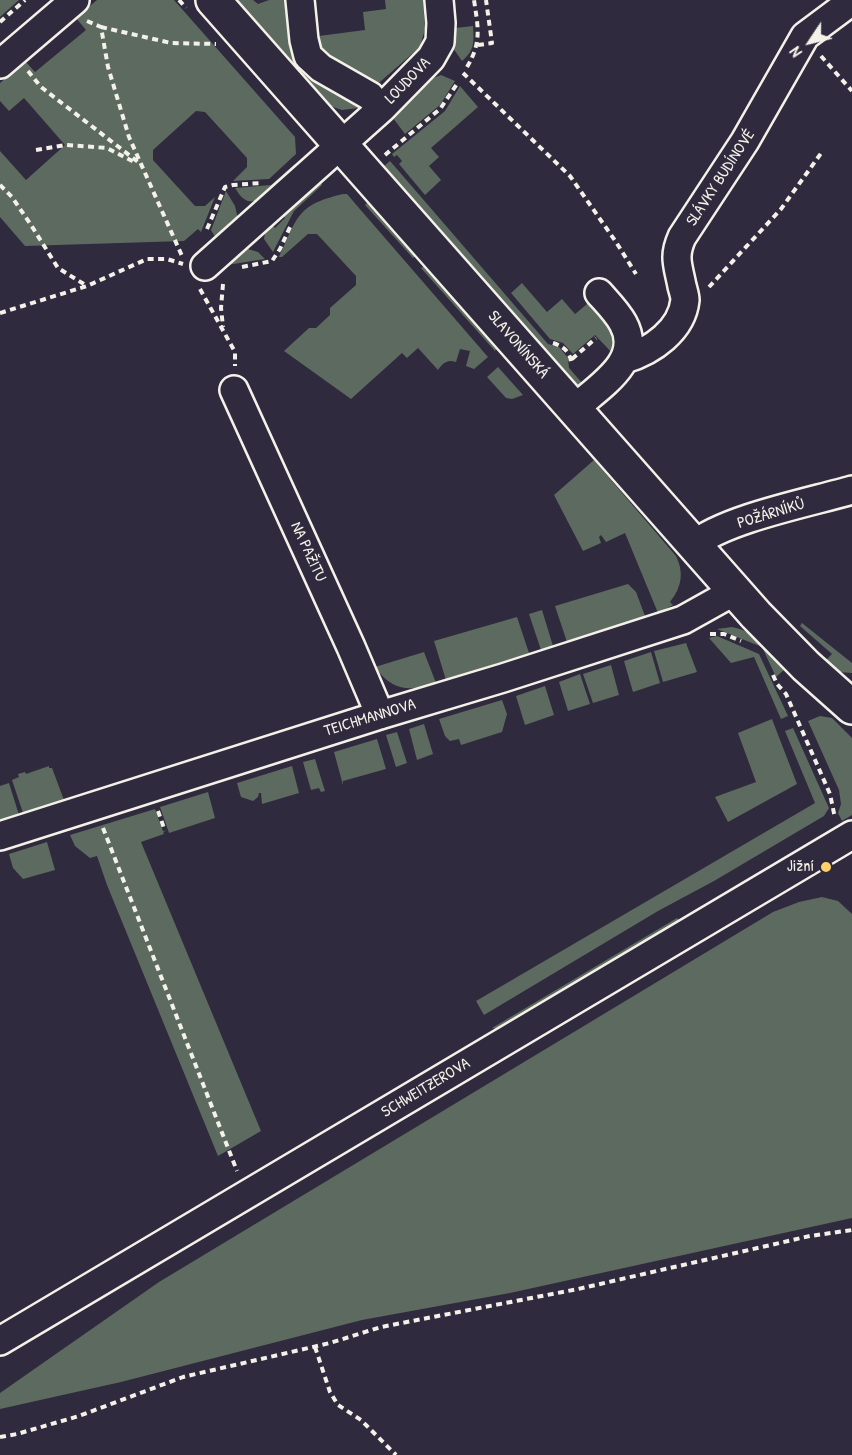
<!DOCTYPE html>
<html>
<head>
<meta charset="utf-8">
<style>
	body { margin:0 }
	#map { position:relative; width:852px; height:1455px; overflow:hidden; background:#2f2a3d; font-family:"Patrick Hand",sans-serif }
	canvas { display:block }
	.north { position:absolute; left:780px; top:12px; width:60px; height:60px; -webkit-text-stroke:4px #2f2a3d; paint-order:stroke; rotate:235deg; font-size:16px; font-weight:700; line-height:24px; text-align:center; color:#f4f1e8 }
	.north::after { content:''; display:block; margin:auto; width:21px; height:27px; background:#f4f1e8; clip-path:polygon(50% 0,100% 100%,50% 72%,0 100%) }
</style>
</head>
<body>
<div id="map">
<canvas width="852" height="1455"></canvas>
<div class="north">N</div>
</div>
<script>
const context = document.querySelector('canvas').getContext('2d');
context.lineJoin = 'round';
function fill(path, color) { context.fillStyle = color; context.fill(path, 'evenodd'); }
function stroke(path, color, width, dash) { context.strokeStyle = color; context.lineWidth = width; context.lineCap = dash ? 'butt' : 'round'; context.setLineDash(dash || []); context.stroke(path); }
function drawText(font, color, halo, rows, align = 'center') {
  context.font = font + ' "Patrick Hand",sans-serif'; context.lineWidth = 6; context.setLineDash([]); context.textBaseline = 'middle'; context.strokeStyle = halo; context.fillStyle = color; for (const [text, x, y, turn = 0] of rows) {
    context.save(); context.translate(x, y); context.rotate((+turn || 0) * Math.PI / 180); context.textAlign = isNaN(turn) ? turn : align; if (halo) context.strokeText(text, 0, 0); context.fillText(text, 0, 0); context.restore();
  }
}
fill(new Path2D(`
	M0,0H19L0,17Z
	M97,0H174L295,137L296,154L269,179L233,181L247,167V158L205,112L196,111L153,150V160L195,206H205L215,197L201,232L198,229L184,241L25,246L0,217V151L26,180L65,145L24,98L9,111L0,101V83L25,61L35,72L86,30L76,18Z
	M239,0H253L258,4L269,0H292L300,57L359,100L358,108L342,110L327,105L236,4Z
	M385,0H423L425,29L420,47L373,88L320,60L311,37L365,30L363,12L386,9Z
	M473,26C474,42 475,50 462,61L453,48L455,28Z
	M441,75L455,81L440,105L405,134L390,114L428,80Z
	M460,86L478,107L431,148L439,157L429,166L441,180L425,195L399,164L402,161L397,155L394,157L392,154L445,111Z
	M390,161L548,344L559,347L568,358L569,368L583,384L575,385L396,182L384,166Z
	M295,164L300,166L260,200C246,204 242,199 235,188L271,185Z
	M318,179L322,185L294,211L273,252L264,239L266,228L270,222L275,228L285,218L280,212Z
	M226,191L235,206L238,219L217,240L211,230Z
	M343,194H347L359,208L488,357L474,369L466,366L470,351L460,349L456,362C447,359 443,363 438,370L418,348L407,358L402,353L351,399L284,351L309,328H316L330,315V308L356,285V276L317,234H308L282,257H279C298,217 296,205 343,194Z
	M368,202L383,215L419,254L413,258L365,205Z
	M248,249L258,252L265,259L221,266L239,253Z
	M428,264L498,346L495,351L421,268Z
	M522,283L547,312L562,299L575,314L592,300L617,332L615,356L595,335L573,354L563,343L550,339L511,293Z
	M498,367L523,395L512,399L506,398L487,377Z
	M594,460L676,556C684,572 682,587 670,602L673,605L658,613L625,533L606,542L601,535L599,537L601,543L583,551L554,495Z
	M628,584L636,592L645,616L567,642L555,606Z
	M542,610L553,646L541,650L529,614Z
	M517,617L529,653L446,680L434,641Z
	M802,623L852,663V673L837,672L825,661L832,654L800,626Z
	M732,627C756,631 770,653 784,670L776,677L762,647L717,629Z
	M717,636L759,654L788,716L781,719L754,657L731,663L709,638Z
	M686,643L697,672L663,682L654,651Z
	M424,652L436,683C409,692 392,691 375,667Z
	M651,652L660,683L633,692L624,661Z
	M611,665L619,695L593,703L583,674Z
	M580,674L590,704L568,711L559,682Z
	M545,686L554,715L525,725L516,696Z
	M502,700L507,714L502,732L461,745L459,739L450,741L445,736L439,719Z
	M820,716L832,718L852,738V815L842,821L838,813L841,804L839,790L808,721Z
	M772,719L797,784L728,822L715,797L756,782L738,733Z
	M424,724L433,754L417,760L409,729Z
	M793,728L829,808L824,816L714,881L658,911L484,1015L476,1001L815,803L785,731Z
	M397,732L407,763L396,767L386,735Z
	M377,739L386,769L343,781V785L334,752Z
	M315,759L325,791L321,792L319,788L311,790L303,762Z
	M49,766V768H52L64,800L23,813L12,780L19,777L18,774L25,772L26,774Z
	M292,766L299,793L262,804L261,793H259L258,797L253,801L241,797L237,783Z
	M9,783L19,815L0,821V786Z
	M208,792L215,818L169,833L160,807Z
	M155,809L164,834L141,842L261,1131L218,1156L107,885L97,856L90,858L75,846L70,835Z
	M47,842L55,870L23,879L13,868L9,854Z
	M822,897L838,901L852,914V1218L510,1293L362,1320L121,1382L0,1409V1393L159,1282L773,912L799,902Z
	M677,918L679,920L503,1025L497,1029L492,1028Z`), '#5d6a5f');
const minor = new Path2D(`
	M300,0L304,40L308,56L321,68L370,96L381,109
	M0,64L75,0
	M205,266L381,109L431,58L440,42L441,23L439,0
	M625,359C652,351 682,330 685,300C685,296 683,290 682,286C678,265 673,257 682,237L745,141L805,36L852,1
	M234,390L351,647L380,715
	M574,409C598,387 644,361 623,323C617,312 607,302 599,293
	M694,545C724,519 811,502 852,490
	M0,836L380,715L503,678L683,620L735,591
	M0,1341L852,835`);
const major = new Path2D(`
	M213,0L756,615L806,666L852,707`);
stroke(minor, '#f4f1e8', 32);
stroke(major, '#f4f1e8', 38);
stroke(new Path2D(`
	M179,0L186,8
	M87,21L101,27L108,67L129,137L182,256
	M0,22L25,0
	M101,27L171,43L216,44
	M478,45L492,43L486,0
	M821,56L852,91
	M467,67C482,42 478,27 474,0
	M28,71L41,87L142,165
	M463,73L570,176L616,242L636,274
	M36,150L66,145L107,148L134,162
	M385,155L440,109L457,84
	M0,185L12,197L31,225L58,268L87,286
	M207,229L225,187L233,185L261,183
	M242,267L272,261L280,249L291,225
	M223,284L221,308L223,327
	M709,287L781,209L822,152
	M200,289L235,352V366
	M0,313L87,286L147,259H167L183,264
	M553,343C563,346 570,352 571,362
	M572,359L596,338
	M710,634H724L741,641
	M773,675L777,684L786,694L830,794L835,818
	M158,811L165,831
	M103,828L237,1171
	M315,1347L330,1392L338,1405L361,1420L396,1455
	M0,1437L17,1434L79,1416L183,1377L330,1343L381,1327L578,1289L810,1236L852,1230`), '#f4f1e8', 4, [6, 4.5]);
stroke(minor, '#2f2a3d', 27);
stroke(major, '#2f2a3d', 33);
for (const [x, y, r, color] of [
	[826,867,6,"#ffd166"]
]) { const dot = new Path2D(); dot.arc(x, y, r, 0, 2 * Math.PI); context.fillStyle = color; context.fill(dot); stroke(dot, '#2f2a3d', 2); }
drawText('16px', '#f4f1e8', '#2f2a3d', [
	["LOUDOVA",408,81,-46],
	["SLÁVKY BUDÍNOVÉ",721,178,-57],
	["SLAVONÍNSKÁ",518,345,49],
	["POŽÁRNÍKŮ",771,514,-17],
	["NA PAŽITU",308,552,65],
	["TEICHMANNOVA",370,718,-17],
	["SCHWEITZEROVA",426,1088,-31]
]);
drawText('16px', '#f4f1e8', '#2f2a3d', [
	["Jižní",814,867]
], 'right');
</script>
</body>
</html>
